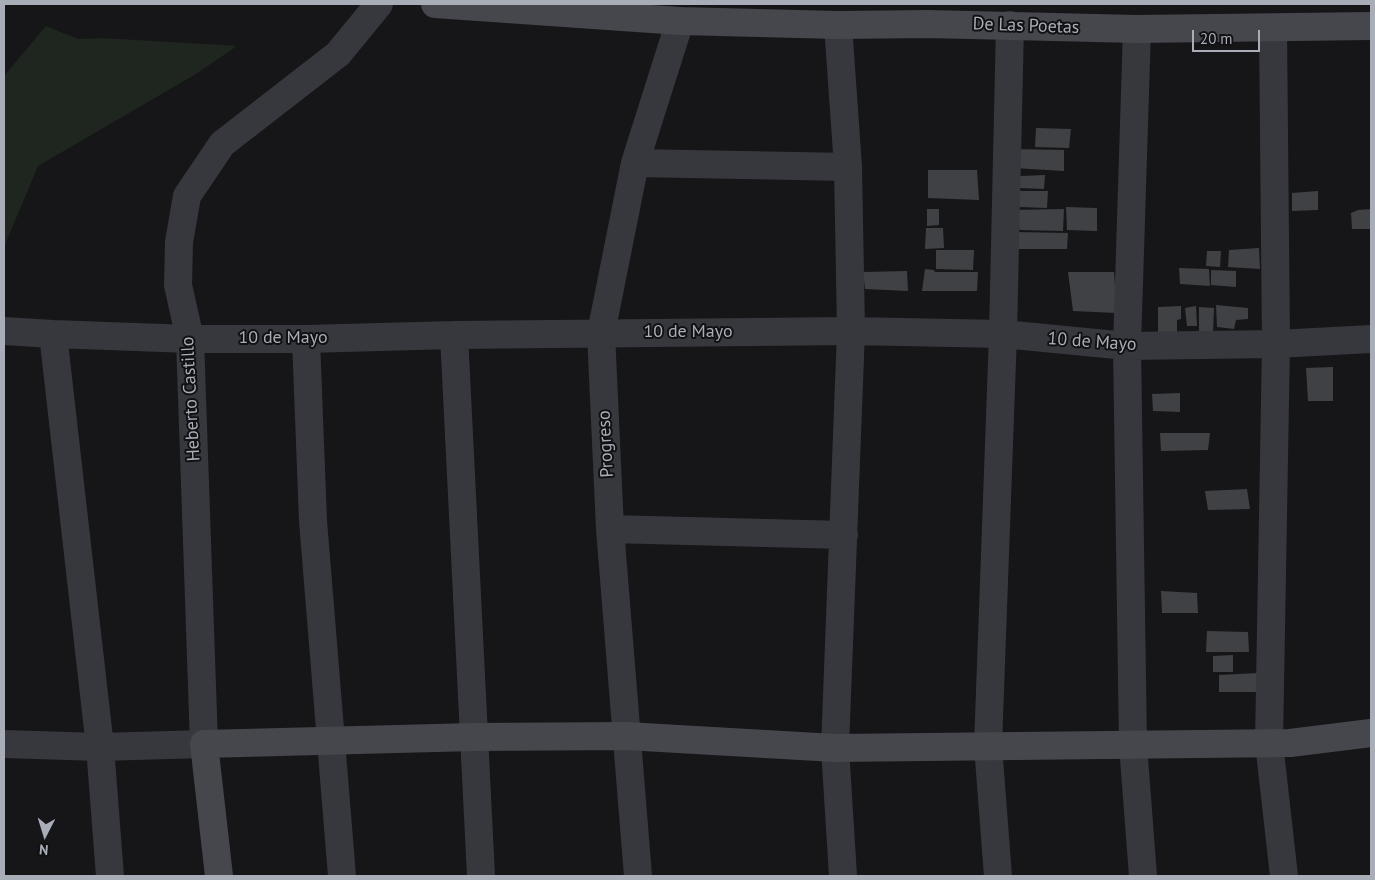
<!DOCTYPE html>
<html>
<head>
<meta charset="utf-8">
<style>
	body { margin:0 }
	#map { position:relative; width:1375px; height:880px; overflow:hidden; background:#161618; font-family:"PT Sans",sans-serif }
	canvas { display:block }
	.frame { position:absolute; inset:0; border:5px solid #a8adb8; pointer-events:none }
	.north { position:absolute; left:20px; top:810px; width:50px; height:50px; -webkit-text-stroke:4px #111113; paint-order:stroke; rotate:185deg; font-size:14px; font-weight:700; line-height:20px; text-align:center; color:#a8adb8 }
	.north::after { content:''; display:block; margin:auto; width:18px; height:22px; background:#a8adb8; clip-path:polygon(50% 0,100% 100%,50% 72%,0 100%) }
	.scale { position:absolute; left:1192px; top:30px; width:68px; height:22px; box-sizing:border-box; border:2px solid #a8adb8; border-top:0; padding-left:6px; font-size:15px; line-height:18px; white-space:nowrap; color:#a8adb8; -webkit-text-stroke:4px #111113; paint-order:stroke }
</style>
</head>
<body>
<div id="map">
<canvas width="1375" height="880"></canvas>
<div class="frame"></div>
<div class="north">N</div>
<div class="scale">20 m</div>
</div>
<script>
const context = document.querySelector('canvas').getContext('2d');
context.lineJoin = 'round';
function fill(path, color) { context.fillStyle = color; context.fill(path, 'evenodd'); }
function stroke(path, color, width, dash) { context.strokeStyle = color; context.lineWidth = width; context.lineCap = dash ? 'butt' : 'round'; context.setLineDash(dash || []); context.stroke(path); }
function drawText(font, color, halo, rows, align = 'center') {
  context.font = font + ' "PT Sans",sans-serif'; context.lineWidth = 4; context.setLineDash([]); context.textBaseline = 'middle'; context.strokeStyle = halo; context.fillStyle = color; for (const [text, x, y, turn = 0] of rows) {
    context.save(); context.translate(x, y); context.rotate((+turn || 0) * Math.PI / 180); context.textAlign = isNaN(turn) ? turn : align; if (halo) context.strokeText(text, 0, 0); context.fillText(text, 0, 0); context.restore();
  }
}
fill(new Path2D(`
	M46,26L78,39L102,38L237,46L196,74L38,166L4,247V76Z`), '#1e261f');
fill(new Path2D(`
	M1036,128L1071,129L1069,148L1035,147Z
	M1014,149L1064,150V171L1013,168Z
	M928,170H977L979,200L928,198Z
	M1045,175L1044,189L1020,188V176Z
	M1019,191H1048L1047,208L1019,207Z
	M1318,191V210L1292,211V193Z
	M1066,207L1097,208V231L1067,230Z
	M927,209H939V225L927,226Z
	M1064,209L1063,231L1020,230L1010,210Z
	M1371,209V229H1352L1351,213L1358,210Z
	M926,228H943L944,248L925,249Z
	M1015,232L1068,233L1067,249H1017Z
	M1259,248L1260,269L1228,267L1229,250Z
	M936,250H974L973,270L936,269Z
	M1207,251H1221L1220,267L1206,266Z
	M1179,268L1209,269L1210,286L1180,284Z
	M925,269L934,270L935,272H978L977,291H922Z
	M1211,270L1236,271V287L1211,285Z
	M907,271L908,291L865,289L863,272Z
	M1068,272H1114L1117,313L1073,311Z
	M1216,305L1248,308V319L1236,320L1234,329L1217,327Z
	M1181,306V319L1177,320V334L1158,333V307Z
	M1196,306L1197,326H1187L1185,308Z
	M1199,307L1214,308L1213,333L1199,331Z
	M1333,367V401H1308L1306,368Z
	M1180,393V412L1153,411L1152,394Z
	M1160,433H1210L1208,450L1161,451Z
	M1247,489L1250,509L1208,510L1205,491Z
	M1161,591L1197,593L1198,613H1162Z
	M1207,631L1248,632L1249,652H1206Z
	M1233,655V672H1213V656Z
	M1258,673V692H1219V675Z`), '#404145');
stroke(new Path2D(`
	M838,25L848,167L851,331L835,748L843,876
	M1273,28L1276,344L1269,743L1284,876
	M1137,29L1127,346L1133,745L1143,876
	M635,163L848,167
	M4,331L53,334L190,339H306L454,335L851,331L1003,334L1127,346L1276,344L1371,339
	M53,334L100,747L110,876
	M454,335L481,876
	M306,339L313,521L342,876
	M610,529L844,535
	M4,744L100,747L204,744L190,339L178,285L179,242L187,196L222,144L338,54L379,4
	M638,876L610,529L601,333L635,163L680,21
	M998,876L988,746L1003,334L1010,25`), '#37383d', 28);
stroke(new Path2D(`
	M435,4L680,21L838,25L928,24L1137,29L1371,26
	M219,876L204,744L474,737L626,736L835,748L1290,743L1371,733`), '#45474d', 28);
drawText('18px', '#a8adb8', '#111113', [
	["De Las Poetas",1026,26,2],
	["10 de Mayo",688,332],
	["10 de Mayo",283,338],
	["10 de Mayo",1092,342,4],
	["Heberto Castillo",191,399,-93],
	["Progreso",606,444,-93]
]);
</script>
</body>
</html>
